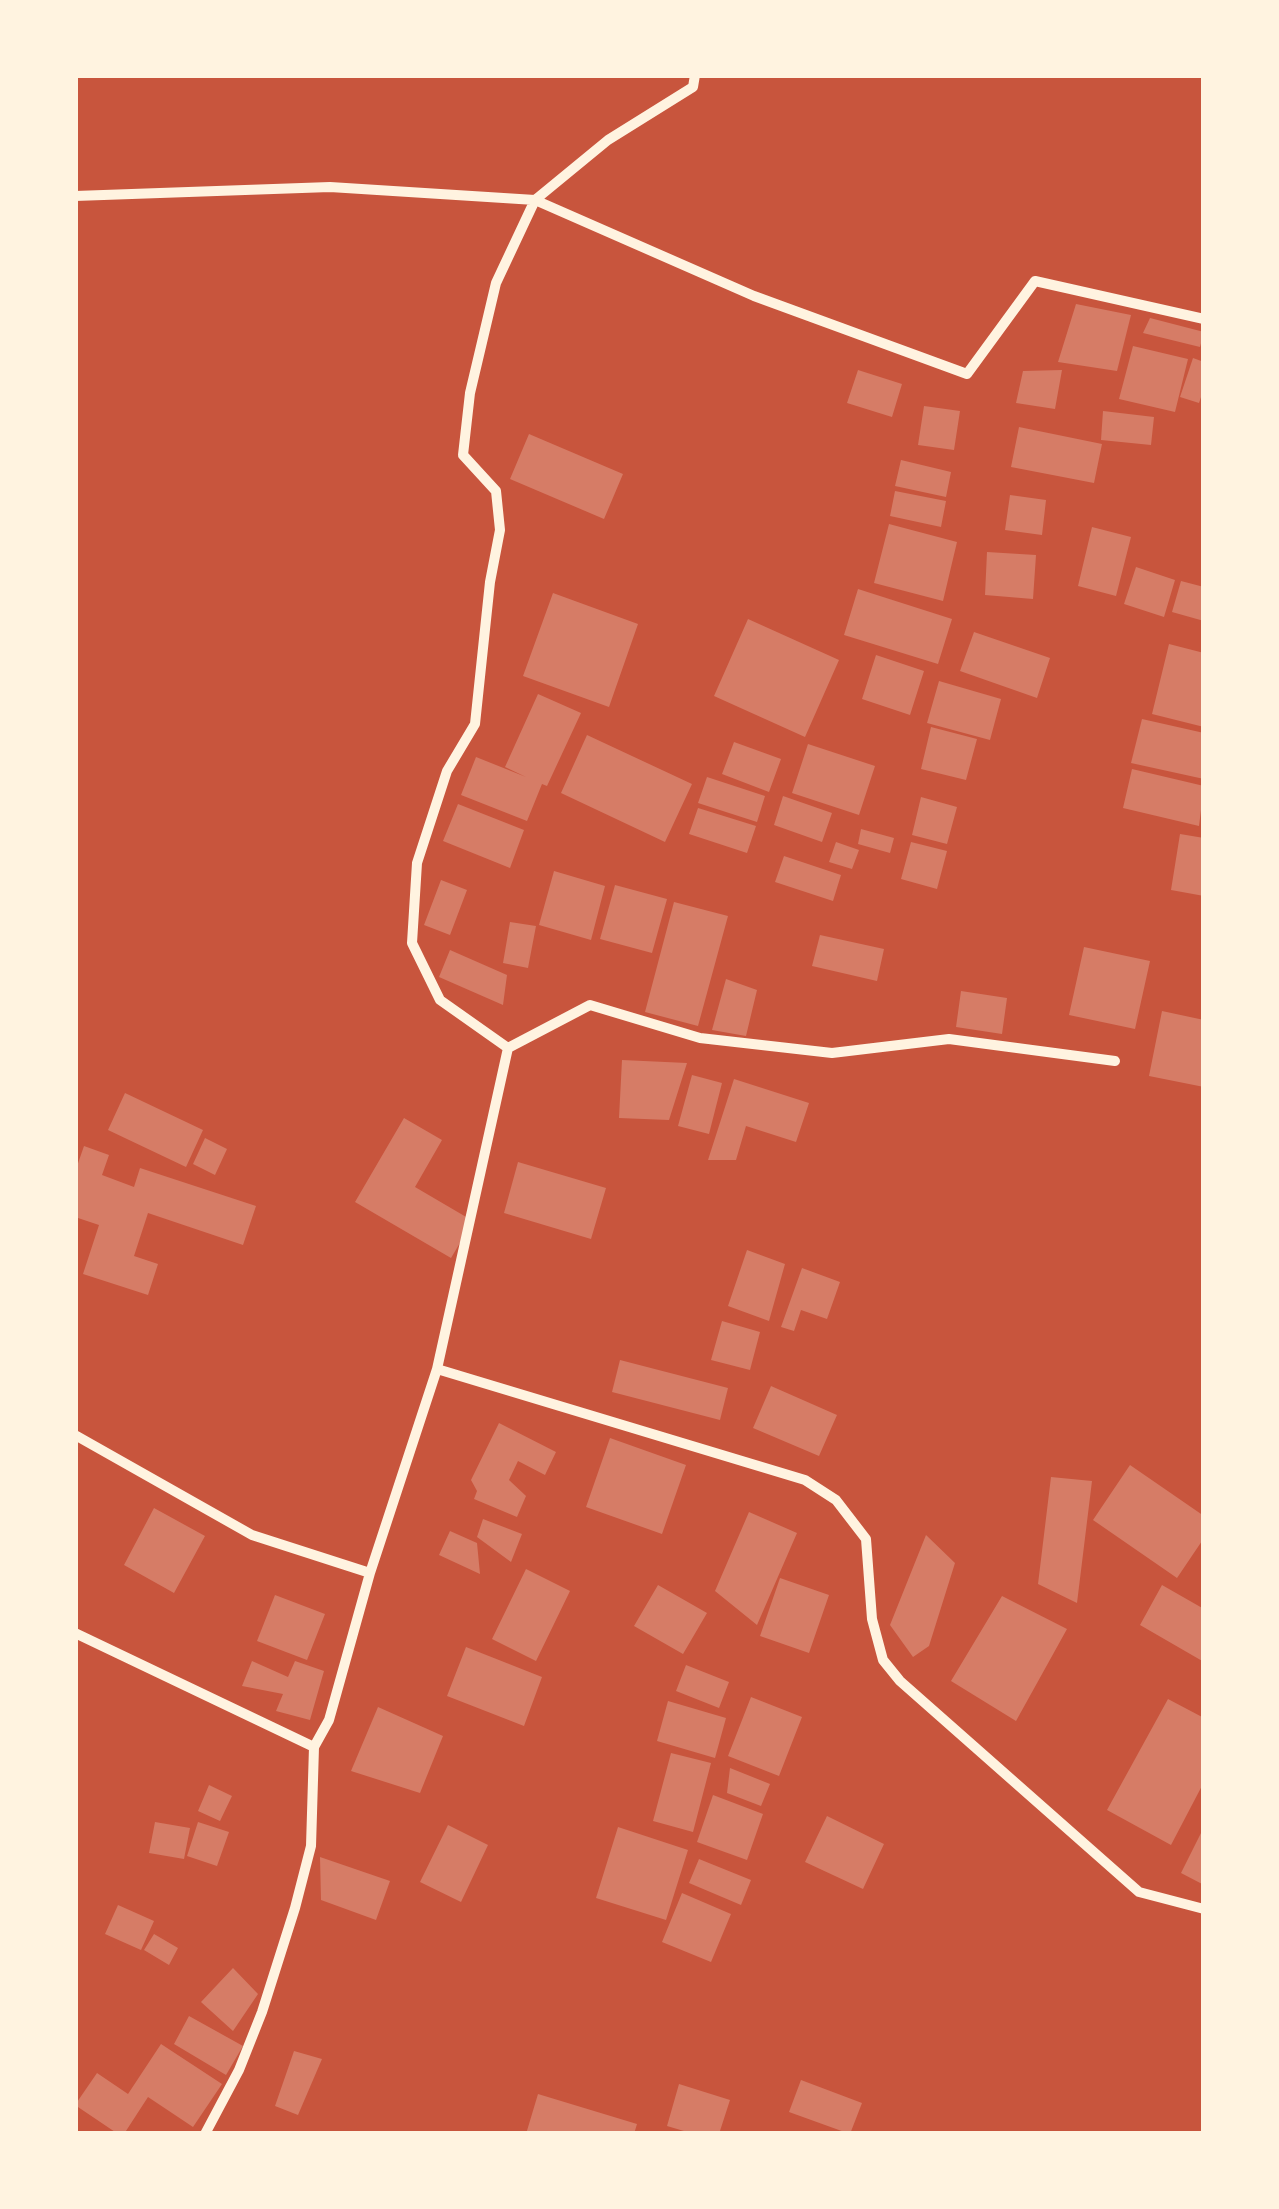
<!DOCTYPE html>
<html>
<head>
<meta charset="utf-8">
<style>
	body { margin:0 }
	#map { position:relative; width:1279px; height:2209px; overflow:hidden; background:#c8553d; font-family:Helvetica,sans-serif }
	canvas { display:block }
	.frame { position:absolute; inset:0; border:78px solid #fff3e0; pointer-events:none }
</style>
</head>
<body>
<div id="map">
<canvas width="1279" height="2209"></canvas>
<div class="frame"></div>
</div>
<script>
const context = document.querySelector('canvas').getContext('2d');
context.lineJoin = 'round';
function fill(path, color) { context.fillStyle = color; context.fill(path, 'evenodd'); }
function stroke(path, color, width, dash) { context.strokeStyle = color; context.lineWidth = width; context.lineCap = dash ? 'butt' : 'round'; context.setLineDash(dash || []); context.stroke(path); }
fill(new Path2D(`
	M1076,304L1131,315L1117,371L1058,362Z
	M1150,318L1204,332L1200,347L1143,333Z
	M1133,346L1188,359L1175,412L1119,399Z
	M1193,358L1204,362V388L1199,403L1180,397Z
	M858,370L902,384L892,417L847,403Z
	M1062,370L1055,409L1016,403L1023,371Z
	M924,406L960,411L954,450L918,445Z
	M1103,411L1154,417L1151,445L1101,440Z
	M1019,427L1102,444L1094,483L1011,467Z
	M529,434L623,474L604,519L510,479Z
	M901,460L951,472L946,497L895,486Z
	M895,491L946,501L941,527L890,516Z
	M1010,495L1046,500L1042,535L1005,530Z
	M889,524L957,542L943,601L874,583Z
	M1092,527L1131,537L1116,596L1078,586Z
	M987,552L1036,555L1033,599L985,595Z
	M1136,567L1175,580L1164,617L1124,604Z
	M1181,581L1204,587V621L1172,612Z
	M858,589L952,619L938,664L844,635Z
	M553,593L638,624L609,707L523,676Z
	M748,619L839,660L805,737L714,696Z
	M974,632L1050,658L1037,698L960,671Z
	M1169,644L1204,653V727L1152,714Z
	M876,655L924,671L910,715L862,699Z
	M939,681L1001,699L990,740L927,723Z
	M538,694L581,713L547,786L542,784L527,821L461,795L476,757L526,777L505,767Z
	M1142,719L1204,733V779L1131,763Z
	M931,727L977,739L966,780L921,769Z
	M587,735L692,784L665,842L561,793Z
	M734,742L781,759L769,792L722,774Z
	M808,744L875,766L859,815L792,793Z
	M1132,769L1204,786L1199,826L1123,808Z
	M707,777L765,796L757,822L698,803Z
	M783,796L832,813L822,842L774,825Z
	M921,797L957,807L947,844L912,835Z
	M458,804L524,830L510,868L443,841Z
	M698,808L756,826L747,853L689,834Z
	M861,829L894,838L890,853L858,844Z
	M1180,834L1204,838V896L1171,890Z
	M836,842L859,850L852,869L829,862Z
	M911,842L947,851L937,889L901,879Z
	M784,856L841,875L833,901L775,882Z
	M554,871L605,886L591,940L539,925Z
	M441,880L467,890L450,935L424,925Z
	M615,885L667,899L652,953L600,939Z
	M674,902L728,916L698,1026L645,1012Z
	M510,922L536,926L528,968L503,963Z
	M820,935L884,949L877,981L812,966Z
	M1084,947L1150,961L1135,1029L1069,1015Z
	M450,950L507,975L503,1005L439,977Z
	M726,979L757,990L746,1036L712,1030Z
	M961,991L1007,998L1002,1034L956,1027Z
	M1162,1011L1204,1020V1087L1149,1076Z
	M622,1060L687,1063L669,1120L619,1118Z
	M692,1075L722,1083L709,1134L678,1126Z
	M734,1079L809,1103L796,1142L746,1126L736,1160H708Z
	M125,1093L203,1130L186,1167L108,1130Z
	M404,1118L442,1140L415,1187L473,1221L451,1258L355,1202Z
	M205,1138L227,1149L215,1175L193,1164Z
	M84,1146L109,1155L102,1175L134,1187L140,1168L256,1206L243,1245L148,1213L134,1256L158,1264L148,1295L83,1274L99,1225L75,1217V1172Z
	M518,1162L606,1188L591,1239L504,1213Z
	M747,1250L785,1264L769,1321L728,1306Z
	M802,1268L840,1282L827,1319L801,1310L794,1331L781,1327Z
	M722,1321L760,1332L750,1370L711,1360Z
	M620,1360L728,1388L720,1420L612,1392Z
	M771,1386L837,1415L819,1456L753,1428Z
	M499,1423L556,1452L545,1475L518,1461L509,1480L526,1496L517,1517L474,1499L477,1491L471,1480Z
	M610,1438L686,1465L662,1534L586,1507Z
	M1130,1465L1204,1516V1538L1177,1578L1093,1520Z
	M1051,1477L1092,1481L1077,1603L1038,1584Z
	M154,1508L205,1536L174,1593L124,1565Z
	M749,1512L797,1533L757,1625L715,1591Z
	M483,1519L522,1534L511,1562L477,1537Z
	M450,1531L477,1543L480,1574L439,1555Z
	M926,1535L955,1563L929,1646L913,1657L890,1625Z
	M526,1569L570,1591L536,1661L492,1639Z
	M780,1578L829,1595L809,1653L760,1636Z
	M658,1585L707,1613L683,1654L634,1626Z
	M1162,1585L1204,1609V1662L1140,1625Z
	M275,1595L325,1614L307,1660L257,1641Z
	M1002,1596L1067,1629L1016,1721L951,1681Z
	M466,1647L542,1677L524,1726L447,1696Z
	M252,1661L288,1677L295,1661L324,1671L310,1720L276,1711L283,1694L242,1686Z
	M686,1665L729,1682L719,1708L676,1691Z
	M751,1697L802,1717L779,1776L728,1756Z
	M1168,1699L1204,1718V1782L1171,1845L1107,1810Z
	M668,1701L726,1718L715,1758L657,1741Z
	M378,1707L443,1736L420,1793L351,1771Z
	M671,1753L711,1763L693,1832L653,1821Z
	M730,1768L770,1784L761,1806L727,1793Z
	M209,1785L232,1796L220,1821L198,1811Z
	M713,1795L763,1814L747,1860L697,1842Z
	M827,1816L884,1844L863,1889L805,1862Z
	M155,1822L190,1828L184,1859L149,1853Z
	M198,1822L229,1832L217,1866L187,1856Z
	M448,1825L488,1845L461,1902L420,1882Z
	M618,1827L688,1850L666,1920L596,1898Z
	M1204,1827V1885L1181,1873Z
	M320,1857L390,1881L376,1920L321,1900Z
	M699,1859L751,1880L741,1905L689,1883Z
	M682,1893L731,1914L711,1962L662,1942Z
	M118,1905L154,1921L141,1950L105,1934Z
	M154,1934L178,1948L169,1965L144,1950Z
	M233,1968L258,1994L233,2031L201,2002Z
	M189,2016L243,2046L226,2075L174,2044Z
	M161,2044L222,2084L193,2127L148,2097L124,2134H118L75,2105L97,2073L128,2094Z
	M294,2051L322,2059L298,2115L275,2106Z
	M801,2080L862,2103L850,2134L789,2112Z
	M679,2084L730,2100L719,2134H694L667,2126Z
	M538,2094L637,2124L634,2134H526Z`), '#d67c66');
stroke(new Path2D(`
	M75,196L330,187L535,200L754,296L967,374L1035,281L1204,319
	M508,1048L590,1005L700,1038L832,1053L949,1039L1115,1061
	M437,1369L805,1480L836,1500L866,1539L872,1619L883,1660L900,1681L1139,1892L1204,1909
	M75,1435L252,1535L370,1573
	M75,1633L314,1747
	M205,2134L239,2070L262,2012L295,1908L311,1846L314,1747L329,1720L370,1573L437,1369L508,1048L440,1000L412,943L417,863L447,771L475,724L490,582L500,530L496,491L463,455L470,393L496,283L535,200L608,140L693,87L695,75`), '#fff3e0', 10);
</script>
</body>
</html>
